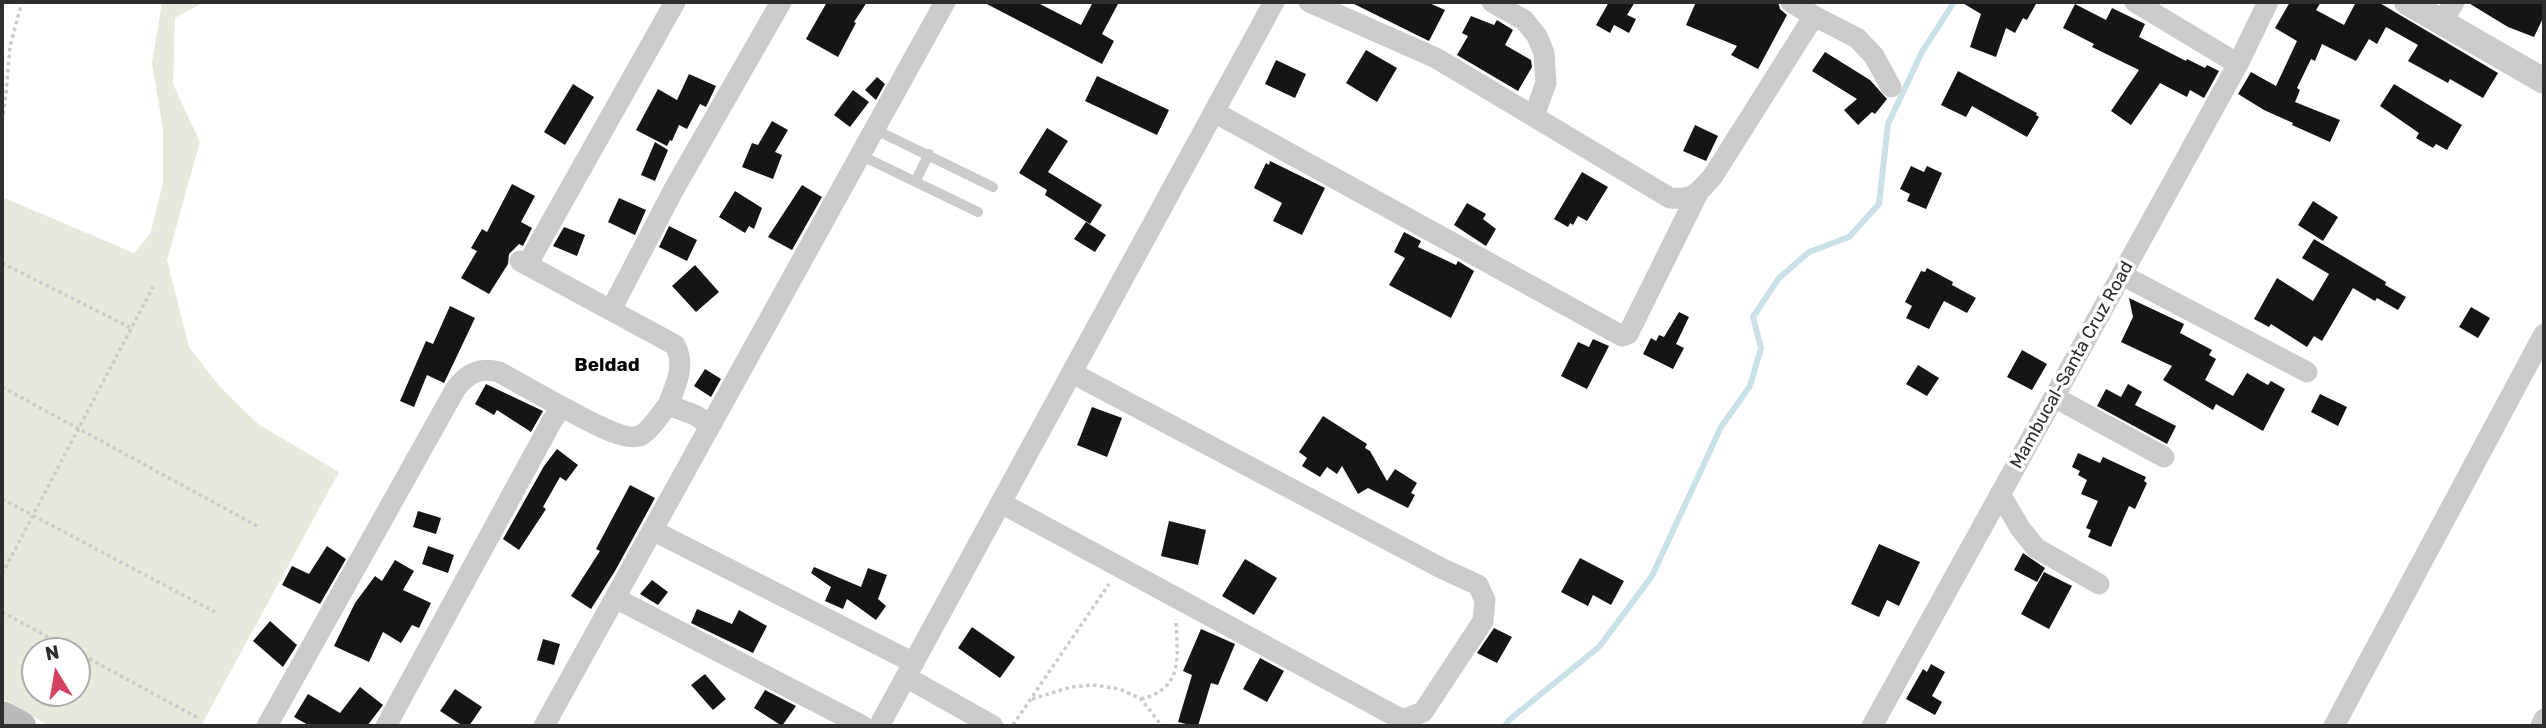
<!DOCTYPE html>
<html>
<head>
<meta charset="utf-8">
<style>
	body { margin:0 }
	#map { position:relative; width:2546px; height:728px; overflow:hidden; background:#fff; font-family:Rubik,sans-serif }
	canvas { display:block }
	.frame { position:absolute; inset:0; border:4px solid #2e2e2e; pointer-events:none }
	.north { position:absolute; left:21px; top:637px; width:70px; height:70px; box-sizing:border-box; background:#fff; border:2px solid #ababab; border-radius:50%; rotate:349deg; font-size:19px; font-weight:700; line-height:28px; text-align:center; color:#2e2e2e }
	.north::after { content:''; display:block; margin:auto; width:24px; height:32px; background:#d44261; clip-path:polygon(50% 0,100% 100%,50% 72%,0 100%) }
</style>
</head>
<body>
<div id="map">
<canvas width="2546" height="728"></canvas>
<div class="frame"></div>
<div class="north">N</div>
</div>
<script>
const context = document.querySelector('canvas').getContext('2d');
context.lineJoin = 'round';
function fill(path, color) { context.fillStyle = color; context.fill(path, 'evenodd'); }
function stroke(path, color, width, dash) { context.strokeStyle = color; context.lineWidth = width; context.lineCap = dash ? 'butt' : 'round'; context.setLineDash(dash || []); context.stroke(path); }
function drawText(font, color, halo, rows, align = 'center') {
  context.font = font + ' Rubik,sans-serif'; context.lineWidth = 7; context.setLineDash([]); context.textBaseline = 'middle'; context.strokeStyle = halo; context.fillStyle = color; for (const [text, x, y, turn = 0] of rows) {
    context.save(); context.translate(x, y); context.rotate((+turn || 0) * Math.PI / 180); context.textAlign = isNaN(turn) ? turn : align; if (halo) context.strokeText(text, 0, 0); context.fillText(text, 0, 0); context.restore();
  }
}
fill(new Path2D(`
	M162,2H204L175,18L173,84L200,142L167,260L189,347L220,387L258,424L339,472L201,726H49L2,698V197L134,253L150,234L163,183V130L152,63ZM35,651H77V693H35Z`), '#e6eadd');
stroke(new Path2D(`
	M1505,726L1509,720L1599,647L1652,576L1721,427L1750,386L1761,348L1753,317L1779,278L1809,252L1849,237L1879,204L1888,124L1922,52L1954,2`), '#cbe1e8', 6);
fill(new Path2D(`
	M827,2H867L854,22L856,23L838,57L806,39Z
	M983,2H1036L1081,25L1093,2H1119L1102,34L1114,41L1102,64Z
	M1350,2H1427L1445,10L1429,41Z
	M1609,2H1635L1627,15L1636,19L1629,33L1614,25L1610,33L1596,25Z
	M1696,2H1778L1780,9L1787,15L1758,69L1731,55L1737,46L1686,25Z
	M1961,2H2037L2027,20L2023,18L2015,33L2006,28L1996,57L1970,47L1981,14Z
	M2290,2H2321L2316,10L2344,25L2356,2H2378L2498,73L2483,98L2450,79L2448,83L2408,61L2418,45L2386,27L2377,44L2369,39L2356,61L2322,44L2315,61L2311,59L2297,88L2300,90L2295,102L2340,120L2330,142L2292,125L2293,123L2264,110L2238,94L2251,72L2276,86L2297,41L2275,28Z
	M2467,2H2544V16L2534,37L2508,27Z
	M2075,4L2106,20L2112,8L2145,24L2139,37L2186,61L2187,59L2205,68L2207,65L2219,71L2204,98L2190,90L2187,97L2160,83L2131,125L2111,111L2139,70L2092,47L2094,44L2063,28Z
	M1471,16L1494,25L1497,20L1513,30L1505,45L1531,60L1532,67L1518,91L1457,55L1468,36L1462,33Z
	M1366,50L1397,68L1377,102L1346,83Z
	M1825,52L1870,80L1887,99L1875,114L1872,112L1858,125L1844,110L1857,99L1812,71Z
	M1276,60L1306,74L1295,98L1265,84Z
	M1958,71L2037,113L2036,115L2039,117L2027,137L1972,106L1966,117L1941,105Z
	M689,74L716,86L706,107L700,104L687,129L679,125L672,141L670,140L667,146L636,130L658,89L677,100Z
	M1097,76L1169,110L1157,135L1085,101Z
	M877,77L885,84L876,100L865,90Z
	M573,84L594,97L565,145L544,132Z
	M2394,84L2462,125L2447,150L2436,144L2433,148L2416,138L2419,133L2380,106Z
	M853,90L869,102L850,127L834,115Z
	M772,121L788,130L775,152L782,155L773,179L742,167L752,143L758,145Z
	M1695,125L1718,136L1706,161L1683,151Z
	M1047,128L1068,141L1048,172L1102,205L1090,224L1045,195L1047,190L1019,173Z
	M655,142L668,150L655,181L641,175Z
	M1270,161L1325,188L1302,235L1273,221L1282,203L1254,188L1266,163L1269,165Z
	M1911,166L1924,172L1927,166L1942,173L1926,209L1907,201L1910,194L1900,189Z
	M1582,172L1608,187L1587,221L1578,216L1573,225L1570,223L1568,227L1554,219Z
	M512,184L535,196L521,222L532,228L523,246L519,244L509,254L508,264L489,294L461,278L477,251L471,248L482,229L487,232Z
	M802,185L822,197L792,250L768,237Z
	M735,191L762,208L754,229L749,226L745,233L719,217Z
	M619,198L646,210L635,235L608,222Z
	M2313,201L2338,217L2323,241L2298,225Z
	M1467,203L1486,214L1483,219L1496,229L1486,246L1454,225Z
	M1086,222L1106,235L1095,252L1074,239Z
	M669,226L697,240L687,261L659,247Z
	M564,227L585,235L577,256L553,246Z
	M1404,232L1421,241L1418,247L1456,265L1458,261L1474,271L1451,318L1389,285L1405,258L1394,252Z
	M2314,239L2386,282L2385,285L2406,297L2398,310L2377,298L2375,301L2353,288L2322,341L2314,336L2307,347L2271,324L2269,327L2254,319L2277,278L2313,301L2329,274L2302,258Z
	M695,265L719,292L696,312L672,286Z
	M1927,268L1953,282L1952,285L1976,298L1967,313L1944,301L1929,329L1906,318L1912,306L1905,302L1921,271L1925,272Z
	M2129,298L2184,324L2180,333L2212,350L2209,355L2216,359L2205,380L2233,396L2247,373L2268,385L2271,381L2285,389L2263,431L2216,404L2213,410L2163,380L2172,366L2121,342L2133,317Z
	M450,306L475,318L446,379L444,383L427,375L414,407L400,401L426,341L433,344Z
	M2471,307L2490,318L2478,338L2459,327Z
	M1679,312L1689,317L1676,344L1684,348L1673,369L1643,354L1651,338L1656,341L1659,335L1664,337Z
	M1593,339L1609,346L1587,389L1561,376L1578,342L1589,347Z
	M2022,350L2047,364L2032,390L2007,377Z
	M1918,365L1939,378L1927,396L1906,384Z
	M705,369L721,379L711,397L694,386Z
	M486,384L543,411L531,432L497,410L494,415L475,404Z
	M2128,384L2142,392L2135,405L2176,426L2167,444L2097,406L2106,389L2121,397Z
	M2320,394L2347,407L2338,426L2311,412Z
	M1092,407L1122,418L1107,457L1077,445Z
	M1323,416L1367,444L1365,448L1370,451L1387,481L1395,469L1417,483L1411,493L1415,495L1408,508L1368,488L1358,494L1342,466L1337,474L1327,467L1320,477L1302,466L1307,458L1299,452Z
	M557,449L578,465L566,481L560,477L543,507L546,509L519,550L503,539L544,466Z
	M2078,453L2100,463L2103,457L2146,477L2144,481L2147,483L2135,509L2129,506L2111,547L2088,537L2091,530L2086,528L2098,501L2081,494L2087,480L2078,475L2080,471L2072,467Z
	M630,485L655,498L615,571L591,609L571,596L600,551L596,549Z
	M418,511L441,518L436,534L413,527Z
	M1169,521L1206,530L1198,565L1161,556Z
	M1879,544L1920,562L1899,606L1887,600L1879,617L1851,604Z
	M327,546L346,559L320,604L282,585L292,566L309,574Z
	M428,546L454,555L448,573L422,564Z
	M2023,553L2045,568L2037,582L2014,570Z
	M1580,558L1624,581L1611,605L1593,595L1588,606L1561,592Z
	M1245,559L1277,578L1254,615L1222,596Z
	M395,560L414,571L403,590L431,603L419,628L412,625L401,643L383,632L369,662L334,646L355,603L375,576L382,581Z
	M814,567L861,587L868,568L887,575L878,599L886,606L876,620L847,599L843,609L825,601L831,587L811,573Z
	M2044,572L2072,586L2049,629L2021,614Z
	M652,580L668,592L658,605L640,594Z
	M697,609L732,624L739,610L767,626L753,653L691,623Z
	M270,621L297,645L283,667L253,641Z
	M972,627L1015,657L1000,678L958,648Z
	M1494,628L1512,637L1497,663L1477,653Z
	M1201,629L1235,644L1218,685L1211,683L1198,726H1194L1178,722L1192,675L1183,671Z
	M543,639L560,644L554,665L537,660Z
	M1260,658L1284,671L1267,702L1243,689Z
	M1931,664L1945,672L1932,696L1942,702L1935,715L1906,699L1923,669L1927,672Z
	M705,674L726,699L713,710L691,685Z
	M360,687L383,705L367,726H310L294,717L308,694L340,713Z
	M455,689L482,707L469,726H463L440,711Z
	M765,690L796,706L782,726L754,708Z`), '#151515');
stroke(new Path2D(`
	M2,121L6,94L10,46L22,2
	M2,263L131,328
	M2,387L257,526
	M2,499L215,612
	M2,574L153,287
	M2,612L74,651
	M77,652L200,719
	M1032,699L1071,687L1093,685L1120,689L1141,699L1162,726
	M1141,699C1185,688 1177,656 1176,619
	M1013,725L1109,584`), '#cbcbcb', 3.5, [3.5, 3.5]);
stroke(new Path2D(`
	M874,129L993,187
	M860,155L978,212
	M916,180L929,154`), '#cbcbcb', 10);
stroke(new Path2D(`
	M1309,2L1436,58L1670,198C1694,200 1698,193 1713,176L1814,16L1791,2
	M1492,2L1524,20L1537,36L1544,53L1546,83L1534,116
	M2135,2L2238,64
	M1814,16L1857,38L1874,56L1891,87
	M2442,22L2454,2
	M1214,112L1622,336L1628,334L1698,193
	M520,261L675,345C686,366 676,384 668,405
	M527,265L675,2
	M2122,275L2307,372
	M611,310L674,189L781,2
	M2054,397L2164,457
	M2000,494L2020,528L2036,548L2099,584
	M1001,503L1397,717L1405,719L1423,712L1483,621L1485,600L1478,585L1441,568L1072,373
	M652,530L914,663
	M615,598L863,726
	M906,677L993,726
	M267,726L456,388C468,373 480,367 499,372L562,407
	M386,726L552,421L562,407C579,415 627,446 643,434C653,427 660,414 668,405L695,415L710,425
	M544,726L945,2
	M879,726L1274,2
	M1872,726L2178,173L2238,64L2268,2
	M2334,726L2544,334
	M2541,726L2544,719`), '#cbcbcb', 21);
stroke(new Path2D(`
	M2407,2L2544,81`), '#cbcbcb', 26);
stroke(new Path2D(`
	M2,716L21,726`), '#b8b8b8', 30);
drawText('18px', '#2e2e2e', '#fff', [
	["Mambucal-Santa Cruz Road",2072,365,-61]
]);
drawText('bold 19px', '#000', '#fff', [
	["Beldad",607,366]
]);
</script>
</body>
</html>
